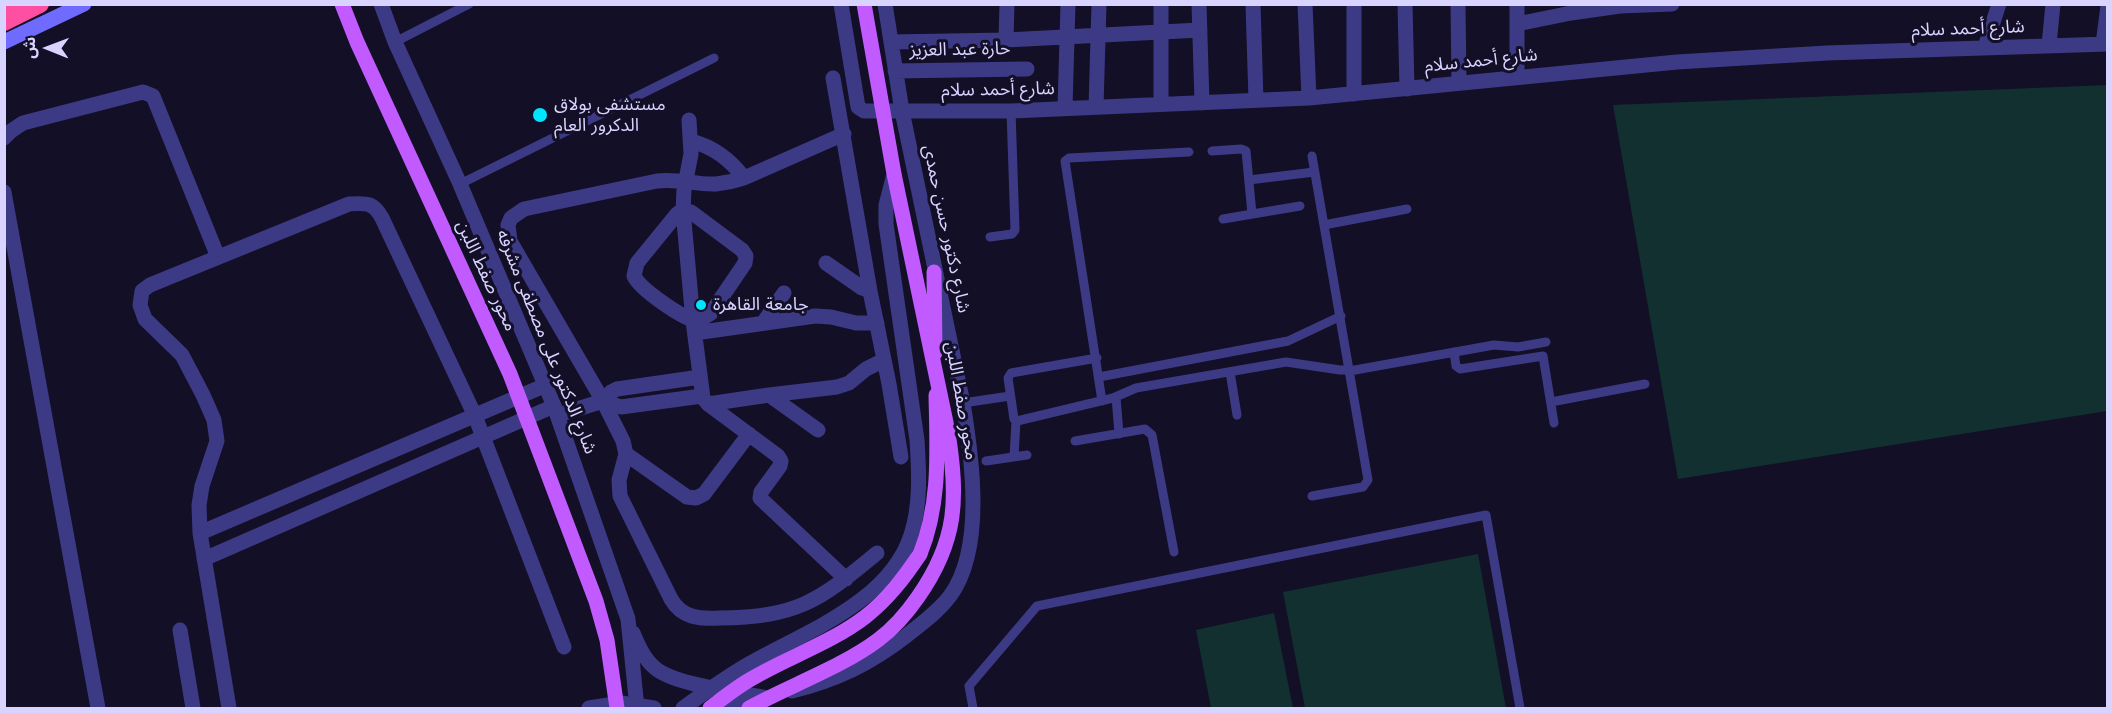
<!DOCTYPE html>
<html>
<head>
<meta charset="utf-8">
<style>
	body { margin:0 }
	#map { position:relative; width:2112px; height:713px; overflow:hidden; background:#130f26; font-family:Arial,"Noto Sans Arabic",sans-serif }
	canvas { display:block }
	.frame { position:absolute; inset:0; border:6px solid #d9d4ff; pointer-events:none }
	.north { position:absolute; left:18px; top:18px; width:60px; height:60px; -webkit-text-stroke:4px #130f26; paint-order:stroke; rotate:271deg; font-size:16px; font-weight:700; line-height:24px; text-align:center; color:#d9d4ff }
	.north::after { content:''; display:block; margin:auto; width:21px; height:27px; background:#d9d4ff; clip-path:polygon(50% 0,100% 100%,50% 72%,0 100%) }
</style>
</head>
<body>
<div id="map">
<canvas width="2112" height="713"></canvas>
<div class="frame"></div>
<div class="north">ش</div>
</div>
<script>
const context = document.querySelector('canvas').getContext('2d');
context.lineJoin = 'round';
function fill(path, color) { context.fillStyle = color; context.fill(path, 'evenodd'); }
function stroke(path, color, width, dash) { context.strokeStyle = color; context.lineWidth = width; context.lineCap = dash ? 'butt' : 'round'; context.setLineDash(dash || []); context.stroke(path); }
function drawText(font, color, halo, rows, align = 'center') {
  context.font = font + ' Arial,"Noto Sans Arabic",sans-serif'; context.lineWidth = 6; context.setLineDash([]); context.textBaseline = 'middle'; context.strokeStyle = halo; context.fillStyle = color; for (const [text, x, y, turn = 0] of rows) {
    context.save(); context.translate(x, y); context.rotate((+turn || 0) * Math.PI / 180); context.textAlign = isNaN(turn) ? turn : align; if (halo) context.strokeText(text, 0, 0); context.fillText(text, 0, 0); context.restore();
  }
}
fill(new Path2D(`
	M2107,85V411L1678,479L1613,105Z
	M1478,554L1506,708H1305L1283,592Z
	M1274,613L1293,708H1211L1196,630Z`), '#12302f');
stroke(new Path2D(`
	M395,42L469,4
	M1212,151L1241,149L1246,151L1252,214
	M1312,156L1368,480L1363,487L1312,496
	M1249,180L1314,172
	M460,184L714,58
	M1223,219L1300,206
	M1324,225L1407,209
	M990,237L1012,234L1015,230L1011,111
	M1454,352L1456,366L1460,369L1543,356L1554,423
	M1097,358L1011,373L1008,378L1014,419L1017,421L1113,398L1136,388L1286,362L1340,370H1355L1494,345L1518,347L1546,342
	M1230,372L1237,415
	M1099,377L1288,341L1341,316
	M1116,397L1119,434
	M1102,401L1065,161L1069,158L1189,152
	M1551,402L1645,384
	M963,403L1010,396
	M1075,441L1145,429L1152,435L1174,552
	M1014,457L1016,421
	M986,461L1027,455
	M973,708L969,686L1037,606L1486,515L1520,708`), '#3d3a85', 9);
stroke(new Path2D(`
	M841,4L858,107L864,111H1011L1309,98L1677,62L1827,53L2108,44
	M1161,4V104
	M1199,4L1202,103
	M1253,4L1256,100
	M1305,4L1309,98
	M1354,4V94
	M1405,4L1407,89
	M1458,4L1459,83
	M1517,4V76
	M1517,24L1571,13L1620,6L1672,4
	M1006,40L1007,4
	M891,42L1006,40L1200,30
	M2103,44L2108,6
	M2049,45L2053,4
	M1985,47L1999,4
	M895,71L1027,69
	M833,78L870,291L889,384L901,457
	M1096,107L1099,4
	M1065,108L1068,4
	M689,120L691,154L684,190L683,210L693,321L703,398L708,404L778,456L781,461L780,466L761,492L760,498L846,579
	M844,134L744,178C735,181 725,183 716,184C696,185 677,178 657,181L524,209L511,218L508,225L510,241L603,401L623,441L626,454L619,480L620,496L671,599C682,618 699,619 719,618C797,617 818,602 877,553
	M4,138L11,131L23,123L143,92L153,96L218,257
	M691,141C714,147 730,159 744,178
	M4,192L98,708
	M683,210L691,212L742,250L746,256L745,263L711,313L698,321C684,320 640,289 634,276L637,263L677,214Z
	M826,263L862,288L870,291
	M763,323L784,293
	M695,333L815,316L831,317L856,323H877
	M769,395L818,430
	M603,401L621,407L702,396
	M708,404L769,395L837,387L849,383L866,369L884,360
	M558,415L603,401L611,392L617,389L700,377
	M626,454L687,497L696,498L704,494L749,434
	M200,533L546,385
	M204,559L554,406
	M180,630L193,708
	M792,691C836,680 870,664 906,636C922,623 938,612 950,596C985,548 972,458 963,403L902,111L885,4
	M229,708L200,533L199,505L202,486L217,441L214,420L203,395L182,355L145,319L140,305L142,291L150,285L349,204C367,203 373,202 382,218L475,416L564,647
	M589,708L621,703L654,708
	M725,708L763,699`), '#3d3a85', 15);
stroke(new Path2D(`
	M381,4L395,42L460,184L554,406L628,619L637,708
	M633,633C638,645 644,659 655,668C674,685 740,692 767,698
	M683,708C704,693 725,678 747,665C804,632 889,603 911,535C921,504 919,471 917,440L886,224V205L894,174`), '#3d3a85', 15);
stroke(new Path2D(`
	M4,42L84,4`), '#6f6bff', 15);
stroke(new Path2D(`
	M934,272L935,353
	M920,554C941,503 937,449 936,395`), '#c25bff', 15);
stroke(new Path2D(`
	M4,8L11,4
	M4,22L40,4`), '#ff4fa3', 18);
stroke(new Path2D(`
	M342,4L357,42L510,374L596,601L607,640L617,708
	M710,708C723,698 737,687 751,679C788,657 831,643 865,617C888,599 904,578 920,554
	M749,708C789,686 842,667 878,640C894,628 907,613 918,597C958,540 958,498 948,432L894,174L864,4`), '#c25bff', 15);
for (const [x, y, r, color] of [
	[540,115,8,"#00e5ff"],
	[701,305,6,"#00e5ff"]
]) { const dot = new Path2D(); dot.arc(x, y, r, 0, 2 * Math.PI); context.fillStyle = color; context.fill(dot); stroke(dot, '#130f26', 2); }
drawText('18px', '#d9d4ff', '#130f26', [
	["شارع أحمد سلام",1968,29,-2],
	["حارة عبد العزيز",960,50,-1],
	["شارع أحمد سلام",1481,61,-6],
	["شارع أحمد سلام",998,90,-1],
	["شارع دكتور حسن حمدى",946,229,78],
	["محور صفط اللبن",486,276,65],
	["شارع الدكتور على مصطفى مشرفه",546,342,68],
	["محور صفط اللبن",961,401,80]
]);
drawText('18px', '#d9d4ff', '#130f26', [
	["مستشفى بولاق",554,105],
	["الدكرور العام",554,126],
	["جامعة القاهرة",713,305]
], 'left');
</script>
</body>
</html>
